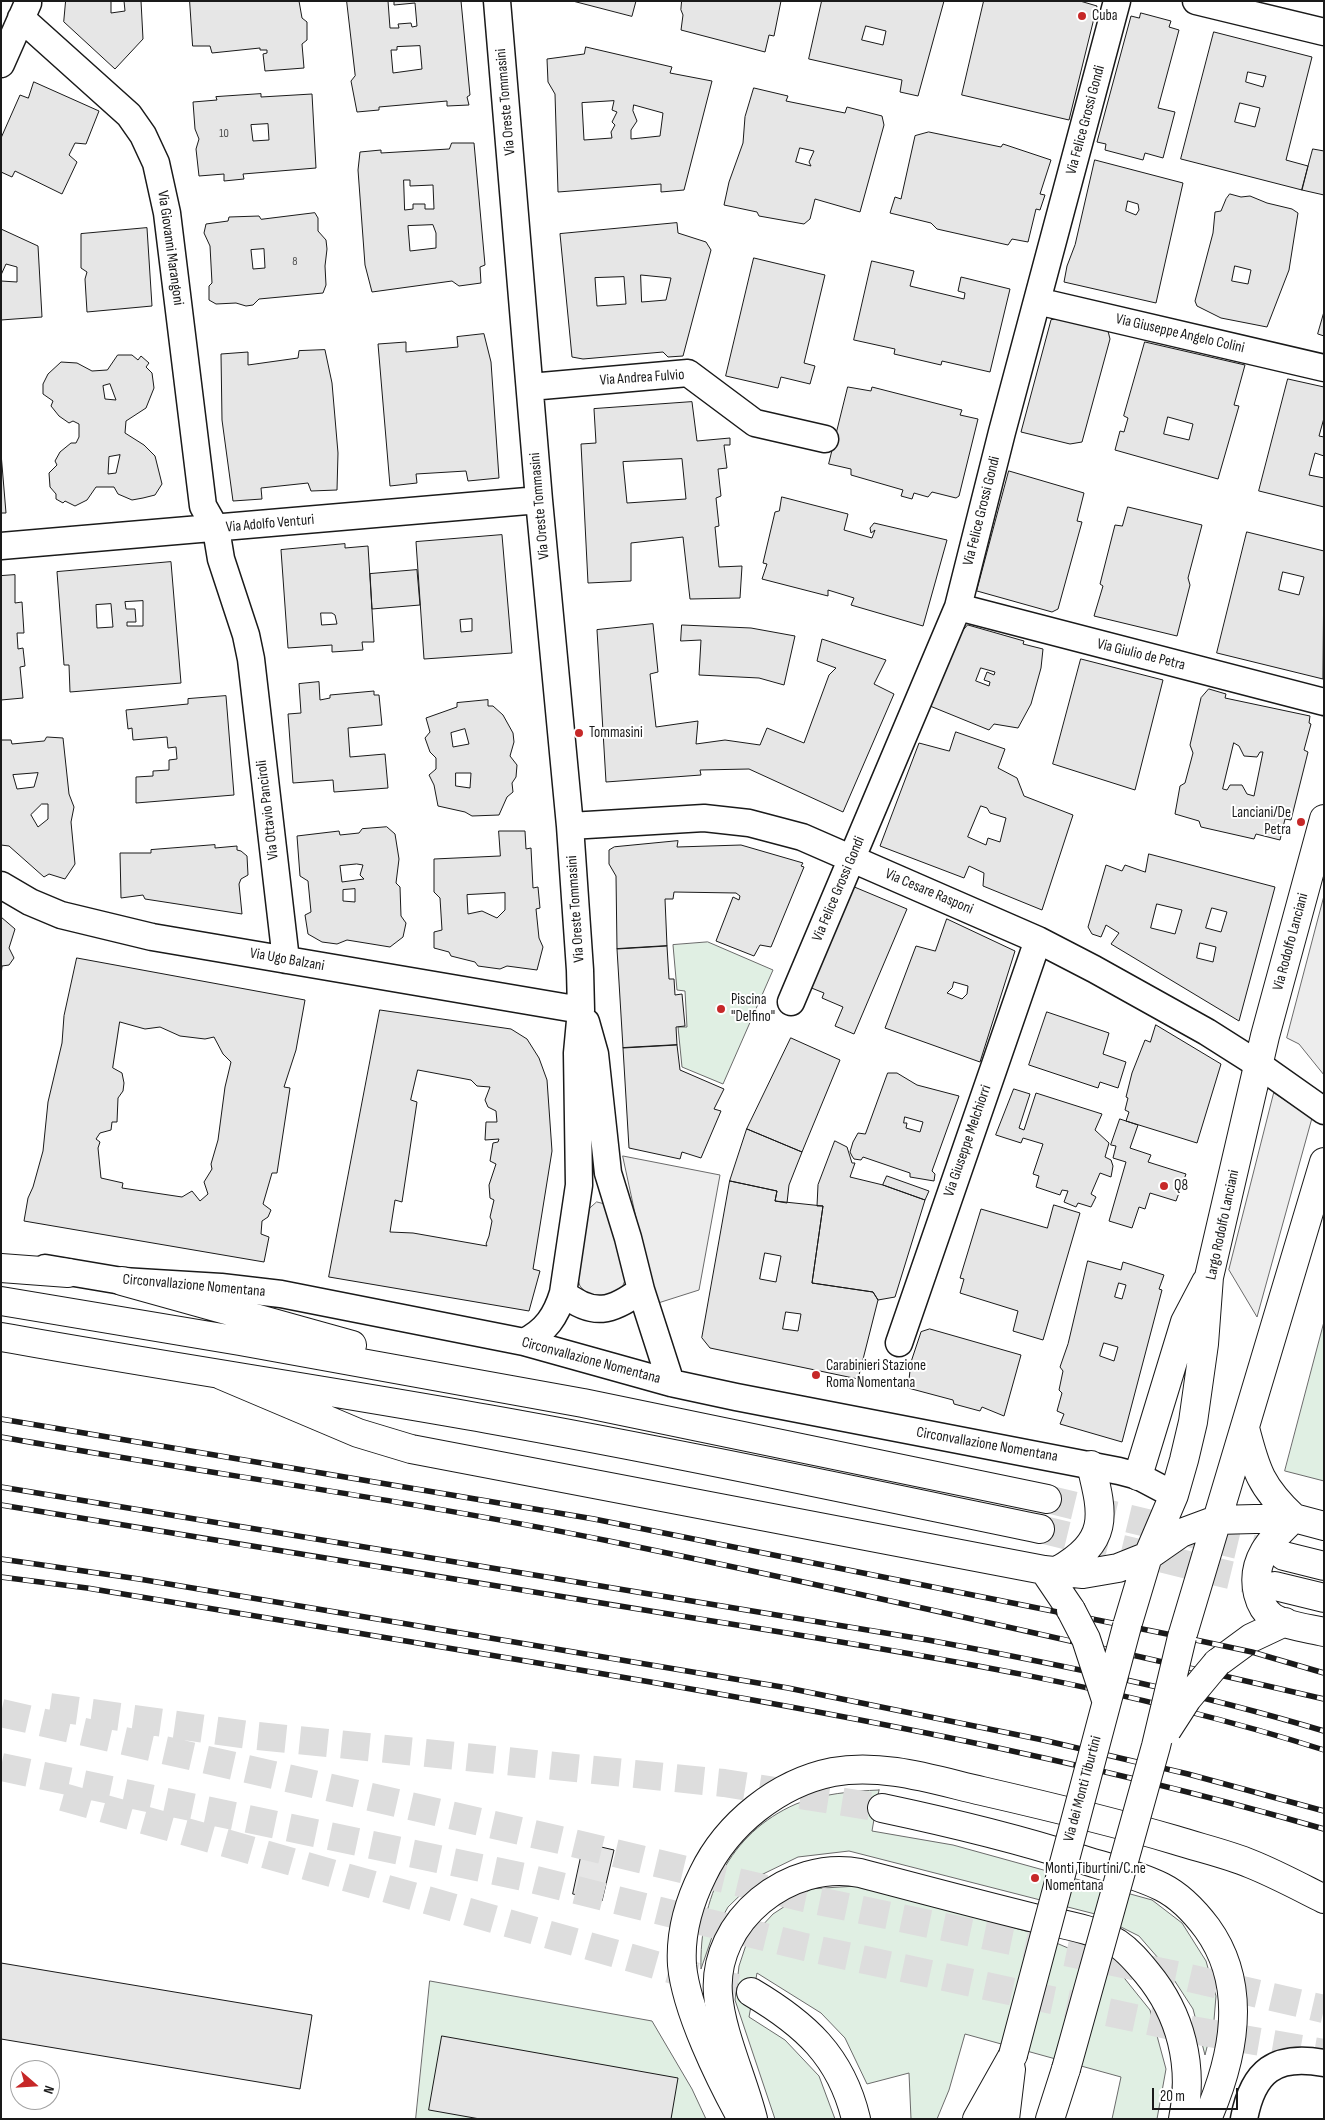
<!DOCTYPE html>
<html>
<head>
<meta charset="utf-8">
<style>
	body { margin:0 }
	#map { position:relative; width:1325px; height:2120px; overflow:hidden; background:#fff; font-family:"Sofia Sans Condensed",sans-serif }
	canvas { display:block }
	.frame { position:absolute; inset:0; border:2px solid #1a1a1a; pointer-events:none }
	.north { position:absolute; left:10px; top:2060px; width:50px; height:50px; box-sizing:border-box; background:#fff; border:1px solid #a3a3a3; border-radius:50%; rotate:109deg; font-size:14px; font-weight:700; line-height:20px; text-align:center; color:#1a1a1a }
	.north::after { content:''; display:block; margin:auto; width:18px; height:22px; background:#c62828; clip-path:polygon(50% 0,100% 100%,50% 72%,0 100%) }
	.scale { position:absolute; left:1152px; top:2088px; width:86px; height:22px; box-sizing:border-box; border:2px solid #1a1a1a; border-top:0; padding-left:6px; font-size:15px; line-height:18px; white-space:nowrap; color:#1a1a1a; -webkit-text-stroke:4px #fff; paint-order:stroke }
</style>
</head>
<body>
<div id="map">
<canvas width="1325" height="2120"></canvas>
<div class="frame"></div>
<div class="north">N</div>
<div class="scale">20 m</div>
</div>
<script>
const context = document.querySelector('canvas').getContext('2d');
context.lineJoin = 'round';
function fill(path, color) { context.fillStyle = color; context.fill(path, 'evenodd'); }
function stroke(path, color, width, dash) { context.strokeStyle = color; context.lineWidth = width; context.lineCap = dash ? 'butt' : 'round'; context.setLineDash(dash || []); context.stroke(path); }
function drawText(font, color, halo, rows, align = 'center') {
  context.font = font + ' "Sofia Sans Condensed",sans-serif'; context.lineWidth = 4; context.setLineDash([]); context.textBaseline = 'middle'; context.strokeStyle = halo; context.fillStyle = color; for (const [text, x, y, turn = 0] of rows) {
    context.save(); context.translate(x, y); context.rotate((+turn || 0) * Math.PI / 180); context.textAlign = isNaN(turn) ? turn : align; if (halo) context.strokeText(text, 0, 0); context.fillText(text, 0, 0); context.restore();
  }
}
const green = new Path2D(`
	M708,942L773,970L723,1084L682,1067L678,1027H687L685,991L677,990L673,945Z
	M1324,1322V1481L1285,1471Z
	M879,1790L872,1831L953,1845L1152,1900L1182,1923L1206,1961L1216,1996L1214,2020L1205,2055L1193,2009L1165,1966L1139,1936L1095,1914L849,1851L798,1857L761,1875L728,1907L713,1934L701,1969C699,1899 729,1833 796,1804C820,1794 854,1791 879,1790Z
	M859,1886L1033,1933L1117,1969L1150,2010L1166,2069L1157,2119H1112L1121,2077L965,2034L949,2090L937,2119H911L909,2073L867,2084L845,2038L821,2013L757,1973L749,2017L785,2040L819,2076L835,2119H775L735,2000L739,1966L747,1942L773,1914L811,1889Z
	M430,1981L652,2021L692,2089L706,2119H416Z`);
fill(green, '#e0efe3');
stroke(green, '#6a6a6a', 1);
const parking = new Path2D(`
	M1324,896V1075L1299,1044L1287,1038Z
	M1274,1093L1312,1118L1257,1317L1229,1270Z
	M623,1156L720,1175L699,1290L655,1304Z
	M597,1202L605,1204L609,1209L625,1280L622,1288L608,1297L588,1295L580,1286L577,1277L589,1209Z`);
fill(parking, '#ededed');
stroke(parking, '#6a6a6a', 1);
const building = new Path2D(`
	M66,1H111V13L125,11L124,1H141L143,39L115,69L64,22Z
	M190,1H299L302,18L307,22V40L302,44L304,68L265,71L263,54L267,53V50H260V48L212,53L210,46H193Z
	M347,1H388L390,28H399L398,24L411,23L412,27L417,26L415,3L394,5V1H461L470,95L467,97L469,105L447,106V101L379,107V110L357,112L351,81L355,76ZM420,46L422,69L393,73L391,50H397V47Z
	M573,1H636L632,16Z
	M682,1H781L774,36L769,35L765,52L681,30L683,15L681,10Z
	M822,1H944L918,96L900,92L902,80L809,59ZM866,26L886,31L883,45L862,40Z
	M984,1H1080L1097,6L1069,120L962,95Z
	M1141,13L1171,21L1169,27L1179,30L1158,108L1175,112L1163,158L1145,153L1143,160L1105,150L1106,144L1097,142L1131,16L1139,18Z
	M1214,32L1312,57L1286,160L1308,166L1302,190L1181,159ZM1248,72L1266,76L1263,87L1246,82ZM1240,103L1260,108L1255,127L1235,122Z
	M586,47L672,67L670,73L712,81L684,190L661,192V184L558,192L555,94L548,82L547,59L584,54ZM614,101L612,110L617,112L612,122L615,125L611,132L612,138L584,140L582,103ZM634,105L663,113L660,136L631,139V130L637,121L633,111Z
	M34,82L99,111L86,144L75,143L69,155L77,162L62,194L15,171L12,177L1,172V138L20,95L28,98Z
	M754,88L788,96L786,101L845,113L847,107L882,116L884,125L860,212L815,199L810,219L804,224L759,216L757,212L724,205L729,182L743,143L745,117ZM800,148L814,151L809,162L811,166L796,162Z
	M261,94V97L312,94L316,168L243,174L244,179L224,181V174L199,176L196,149L199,139L195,129L193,102L217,100L216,97ZM268,124L269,140L253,141L251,125Z
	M929,132L1001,147L1003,144L1051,160L1040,194L1045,195L1040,210L1036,209L1028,242L1012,239L1008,245L937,229L931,223L890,213L895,197L901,199L915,136Z
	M452,143H474L485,265L480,267L481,283L459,286L452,281L372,292L365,265L358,170L360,152L381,150V153L449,149ZM404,180H410V186L433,185L434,209H425V204H413V209L405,210ZM433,225L436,233V248L410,251L408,226Z
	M1313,149L1324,151V195L1302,190Z
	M1095,160L1183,183L1156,303L1064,282L1067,266L1075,245ZM1128,201L1138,204L1139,210L1136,215L1126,211Z
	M1230,194L1241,197L1250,196L1267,203L1292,209L1298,213L1289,270L1267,327L1221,318L1197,306L1195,301L1213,233L1215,212L1221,211L1226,199ZM1235,266L1251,270L1248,284L1232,281Z
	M315,213L318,218V231L326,240L327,249L325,266L326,285L323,293L259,299L253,305L246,306L236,303L216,304L209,300V286L212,283L210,246L204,233L206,224L228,221L229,217L259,216L261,219ZM264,249L265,268L253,269L251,250Z
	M677,223L678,233L706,242L711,250L683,356L668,357L663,352L583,359L572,357L560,234ZM641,275L671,278L666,300L642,302ZM624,277L626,304L597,306L595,278Z
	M147,228L152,306L87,312L85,279L87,272L81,268V234Z
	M1,229L38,246L42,317L1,320V281L17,282V267L6,264L1,275Z
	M754,258L825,275L804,363L815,366L810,384L781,377L778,388L726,376Z
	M872,261L914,271L910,286L964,299L965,293L958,291L961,277L1010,289L990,372L942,361L941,365L894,354L895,349L854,340Z
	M1324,312V336L1318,334Z
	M1064,318L1108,331L1110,339L1082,442L1070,444L1021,432L1051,320Z
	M484,334L491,362L499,478L468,481L466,471L416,474L417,483L390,486L378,344L406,342V352L458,347L457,337Z
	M1145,342L1245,365L1234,405L1239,406L1218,479L1115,450L1120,431L1124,432L1128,418L1124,416ZM1168,417L1193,424L1189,440L1164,434Z
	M325,350L332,383L338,453L337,490L311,491L308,483L261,488L262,499L233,501L222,420L221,354L248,352V365L298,358L299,351Z
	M118,355H132L138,360L141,356L149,363L146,367L152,373L154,388L146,408L126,421L125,433L144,445L155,456L162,484L155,495L143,498L132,500L118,494L114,487H96L87,500L75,506L65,501L63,503L56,499V494L50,487L49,473L57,465L55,461L60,452L71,443H76L79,437V424L73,421L69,423L59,416L51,406L53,401L43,394V384L48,374L61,362L77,363L92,371L107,370ZM110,384L116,400L105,399L103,386ZM120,455L116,473L108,474L109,457Z
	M1288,379L1324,387V418L1319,436L1324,437V456L1315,453L1309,475L1324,478V507L1259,491Z
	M848,387L871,391L872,387L962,410L960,415L978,419L959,496L956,498L932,492L928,497L914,493L912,499L901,496L903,490L851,475V469L829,464Z
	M692,402L697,441L730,438V445H724L727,468L718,469L721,496L716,498L719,526L715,527L719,567L742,566L740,598L690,599L683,537L631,543V581L588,583L581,444L596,443L594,409ZM682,459L686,499L627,503L623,462Z
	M1,453L6,513H1Z
	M1009,471L1084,493L1077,521L1082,522L1058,609L1052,612L977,591Z
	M782,497L848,514L844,530L872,538L875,530L871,533L870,528L874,523L947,540L923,626L851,605L854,598L828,590V596L762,579L767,564L763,563L775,512L779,511Z
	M1128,507L1202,525L1188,578L1190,585L1177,636L1094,616L1103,586L1100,584L1115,525L1122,526Z
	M1247,532L1324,551L1323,679L1217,653ZM1283,572L1304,577L1299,595L1279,590Z
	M502,535L512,653L424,659L416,542ZM472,619V631L461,632L460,620Z
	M345,544V548L368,546L374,642H362L363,650L332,652V645L288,648L281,550ZM321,613H332L335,615L337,624L322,625Z
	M171,562L181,683L70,692L69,665H64L57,572ZM143,601V626H127V622H136L135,609H126L125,602ZM111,604L113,627L97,628L96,605Z
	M417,570L420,605L372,609L370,574Z
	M15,575V603L22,602L24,633H17L18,649L23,648L25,666L20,667L23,698L1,700V576Z
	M653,624L658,672L650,674L656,727L698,721L696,744L725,740L760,745L767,728L804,743L829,675L836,668L817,661L822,639L886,660L874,684L894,694L843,812L749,769L700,770L701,775L606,782L597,630Z
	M682,625L751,628L795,636L784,685L759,678L699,675L701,640L681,641Z
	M968,625L1024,641L1023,644L1043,649L1041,668L1031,704L1018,728L994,724L989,730L930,706L957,637ZM981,668L995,672L994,675L987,672L984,680L990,682L989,686L976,681Z
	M1081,659L1163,680L1135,790L1053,764Z
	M319,682L320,700L330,698V695L374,691V695H379L382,725L348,728L350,757L385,754L388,788L334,792L333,780L293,783L288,714L301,713L299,684Z
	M1209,689L1226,694L1225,698L1310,716L1309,723L1311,724L1304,750L1308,752L1291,820L1285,819L1280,840L1256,834L1254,839L1201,827L1199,821L1175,814L1180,786L1185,783L1193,753L1190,745L1201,698ZM1234,743L1239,746L1244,756L1257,757L1260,752H1263L1254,796L1247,794L1242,785H1230L1227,790L1223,789Z
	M226,696L234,795L136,803V777L153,776V771L169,770V760L177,759L176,747L168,748L167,737L133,740L132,728L128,729L126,710L188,704V699Z
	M488,700V706H493L503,715L513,733L514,742L510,756L517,765L516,777L512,783L513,792L507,797L499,815L472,816L465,812L438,806L434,785L429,775L436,769V758L430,752L425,738L430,732L426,718L457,707V703ZM465,729L469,744L453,747L451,733ZM456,773H471L470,788L456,786Z
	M956,732L1005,749L998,768L1017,778L1024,796L1073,815L1042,910L983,886L984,873L969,866L964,878L880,846L919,743L949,751ZM981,806L987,808L990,813L1006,818L1000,842L988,838L986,845L968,837Z
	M47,737L63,738L69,794L74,807L71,822L75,864L65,879L49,874L44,877L9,846L1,845V740H11L12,744L44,741ZM38,773L34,787L17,789L13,775ZM42,804H48V819L38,827L31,815Z
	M387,827L395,834L399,859L396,883L400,887L401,916L406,923L403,937L390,947L347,940L337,944L322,942L308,934L305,915L311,912L308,881L300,876L297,836L339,831L340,835L359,833L362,829ZM357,864L363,865L360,875L364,879L342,882L340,866ZM355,889V902L343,901V890Z
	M499,831H525L526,849L531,848L533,888L538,887L540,908L536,909L539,938L543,947L537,970L507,966L500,969L478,966L475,962L451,956L449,952L434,948V932L442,930L440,898L434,892V859L500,856ZM505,893V910L497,918L482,911L468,914L467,895Z
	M678,841L677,847L741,845L803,863L801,866L804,867L771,947L760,945L754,956L716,941L733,897L739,900L740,896L736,893L674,892L673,899H665L667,946L617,949L616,876L609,864V850L614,847Z
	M215,845V848L237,846V850L241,851L247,856L248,875L241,879L239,884L242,914L145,899L143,895L121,898L120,853H151V850Z
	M1149,854L1275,887L1239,1021L1111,944L1119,933L1106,925L1101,937L1092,934L1088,927L1106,865L1122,871L1125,865L1145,872ZM1157,904L1182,910L1175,934L1151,928ZM1212,908L1227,912L1221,932L1206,928ZM1200,943L1216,947L1213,962L1197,958Z
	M852,886L907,909L854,1034L835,1026L843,1007L822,998L824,993L809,987Z
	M1,917L15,929L9,948L14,958L9,965L2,966L1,976Z
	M947,919L1015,951L980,1062L885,1028L916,946L935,951ZM954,982L968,986L967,994L962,999L947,993L952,988Z
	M667,946L669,979H674L675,995L682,994L685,1026L676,1027L677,1045L623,1048L617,949Z
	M77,958L305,1000L296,1050L284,1087L290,1088L277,1173H272L263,1204L271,1210L268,1217L262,1221L261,1234L269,1237L264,1262L24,1221L28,1198L33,1187L43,1151L48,1102L62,1043L64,1016ZM120,1022L145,1029L160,1027L180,1036L205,1039L214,1037L223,1054L231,1062L225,1087L218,1140L211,1164L212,1169L204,1182L208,1194L200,1201L192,1191L182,1197L122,1188L123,1183L101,1178L98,1148L100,1142L96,1139L100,1133L111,1130L112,1122H117L118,1098L123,1091L124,1083L122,1073L113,1068Z
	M380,1010L511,1029L527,1039L539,1058L547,1080L552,1151L533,1269L540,1271L529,1311L329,1277ZM418,1070L471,1080L477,1086L490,1087L485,1100L488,1107L496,1111L497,1122H486L485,1140L499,1139L498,1142L493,1143L490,1161L496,1164L489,1185L490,1198L494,1200L490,1217L492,1221L489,1236L486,1244L487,1246L413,1233L390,1232L395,1200L402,1202L417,1102L411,1100Z
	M1047,1012L1109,1033L1103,1054L1126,1062L1118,1088L1100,1082L1098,1088L1029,1065Z
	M1156,1025L1221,1064L1197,1143L1126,1121L1129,1112L1125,1110L1128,1098L1126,1097L1132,1073L1145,1040L1150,1042Z
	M791,1038L840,1060L802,1152L747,1129Z
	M677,1045L680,1070L724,1089L714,1109L721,1111L701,1158L682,1152L680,1159L629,1148L623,1048Z
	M888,1073H897L917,1085L959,1096L932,1171L935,1174L934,1181L910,1177V1173L863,1157L861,1160L854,1159L852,1156L850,1152L853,1142L858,1133L865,1134ZM905,1117L923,1122L920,1132L906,1128L907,1123H904Z
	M1014,1089L1030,1094L1019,1128L1024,1130L1036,1093L1102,1114L1095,1130L1109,1143L1105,1157L1111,1160L1113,1166L1111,1177L1100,1173L1091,1194L1096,1197L1091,1207L1078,1203L1076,1207L1064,1202L1068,1191L1062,1190L1060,1195L1036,1187L1039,1176L1033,1174L1043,1144L1023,1138L1021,1143L996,1135Z
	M1120,1119L1138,1125L1130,1148L1151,1155L1148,1162L1186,1174L1176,1201L1150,1193L1145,1209L1139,1207L1132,1228L1109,1221L1126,1162L1113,1158L1116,1146L1111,1145Z
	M747,1129L802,1152L789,1185L787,1203L775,1201L777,1191L730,1181Z
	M835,1141L847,1147L852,1163H855L850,1177L883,1185L925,1200L895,1297L878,1300L873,1292L812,1283L823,1206H817L818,1185Z
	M887,1176L929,1191L925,1200L883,1185Z
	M730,1181L777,1191L775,1201L823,1206L812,1283L873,1292L878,1300L858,1379L710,1348L702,1338ZM765,1253L781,1256L776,1282L760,1279ZM786,1312L801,1314L798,1331L783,1329Z
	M1054,1205L1080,1213L1043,1340L1013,1331L1018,1311L960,1293L964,1279L960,1278L981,1209L1047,1228Z
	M1088,1261L1121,1270L1123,1262L1164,1275L1159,1289L1162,1290L1122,1442L1060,1424L1064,1414L1057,1411L1062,1393L1059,1390L1063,1371L1060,1367L1068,1344ZM1119,1283L1126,1285L1122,1299L1115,1297ZM1104,1343L1118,1347L1114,1361L1100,1356Z
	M930,1329L1021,1355L1004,1416L982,1407L980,1411L954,1404L953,1400L908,1388L911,1362L921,1332Z
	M584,1843L614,1850L602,1901L573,1894Z
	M1,1963L312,2015L300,2089L1,2039Z
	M442,2036L678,2078L671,2119H480L429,2110Z`);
fill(building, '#e6e6e6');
stroke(building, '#1a1a1a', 1);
stroke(new Path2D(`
	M1047,1499L1284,1556
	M1040,1529L1275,1586`), '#ddd', 28, [28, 14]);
stroke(new Path2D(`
	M50,1707L248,1735L724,1783L882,1808
	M1,1713L573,1843L804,1898L1181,1976L1324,2009
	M1,1767L524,1877L805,1947L1186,2029L1324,2053
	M63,1797L751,1992`), '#ddd', 28, [28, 14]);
const street = new Path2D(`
	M497,1L539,500L570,826L580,970L581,1010L577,1053L579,1185L563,1293C556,1316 546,1331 524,1342
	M1196,1L1324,32
	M21,18L129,115L143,135L156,163L167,213L203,506L216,529L221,559L246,635L251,659L286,960
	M1,64L28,3
	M1037,301L1324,368
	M530,387L688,373L755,423L825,439
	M1,546L539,500
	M958,607L1324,702
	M570,826L704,818L749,823L802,837L1038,940L1094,969L1207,1032L1259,1065L1324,1111
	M1,885L30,902L61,915L152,937L581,1010
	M791,1002L958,607L1002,432L1117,1
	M586,1022L595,1054L608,1173L628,1238L641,1290L671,1383
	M45,1268L122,1281L221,1287L281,1294L524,1342L671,1383L736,1397L1119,1471L1138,1476L1174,1495
	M563,1293C593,1317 612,1312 641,1290
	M899,1343L1038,940
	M1244,2119C1253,2071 1275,2054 1324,2063`);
const secondary = new Path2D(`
	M1,1268L68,1273
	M122,1281L352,1345
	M1,1301L240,1341L583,1403L1047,1499
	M1,1337C163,1366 326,1390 488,1419C673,1452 856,1491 1040,1529
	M221,1375L358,1433L411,1449L1044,1570L1083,1574L1118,1568L1148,1556L1181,1533L1216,1520L1294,1518L1324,1526
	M1245,1428C1256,1471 1261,1487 1294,1518
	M1138,1476L1185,1322L1206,1282
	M1294,1518C1271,1539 1250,1561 1258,1594C1260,1602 1264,1611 1272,1617C1286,1626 1307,1628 1324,1632
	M1284,1556L1324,1566
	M1044,1570L1071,1610
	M1057,1571C1109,1541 1104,1517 1091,1465
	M1275,1586L1324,1598
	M1127,1626L1148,1556L1174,1495L1184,1460L1193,1422L1204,1344L1209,1277L1265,1036L1324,819
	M1182,1637L1324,1162
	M1217,1663L1251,1638L1285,1622
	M753,2119C743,2079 721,2033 718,1994C712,1920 790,1859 860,1873C917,1888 973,1903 1030,1917C1058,1924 1093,1928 1117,1943C1129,1951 1138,1962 1147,1973C1181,2014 1194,2066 1183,2119
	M977,2119L1013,2055
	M1005,2119L1011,2069
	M1050,2119L1066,2069`);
const highway = new Path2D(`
	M882,1808C948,1822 1012,1837 1077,1858C1105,1867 1136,1874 1162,1887C1180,1896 1195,1912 1207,1928C1249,1986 1234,2057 1207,2119
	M751,1992C805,2024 841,2056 856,2119
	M742,2119C720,2079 686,2010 682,1965C680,1934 689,1902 703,1874C727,1824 778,1783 833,1772C883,1763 934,1780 982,1791C1047,1806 1111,1821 1175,1840C1200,1848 1227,1854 1251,1864C1276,1874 1300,1887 1324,1899`);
stroke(street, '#1a1a1a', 29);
stroke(secondary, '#1a1a1a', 30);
stroke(highway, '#1a1a1a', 30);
stroke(street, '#fff', 26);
stroke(secondary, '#fff', 28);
stroke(highway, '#fff', 28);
const rail = new Path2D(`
	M1,1419L594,1519L1182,1637L1252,1652L1324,1673
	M1,1437C204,1473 408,1500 609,1541C848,1590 1086,1644 1324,1699
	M1,1487L928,1640C1062,1665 1194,1692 1324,1731
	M1,1505C226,1542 451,1579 675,1615C893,1650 1113,1683 1324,1750
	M1,1559L139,1579L788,1688L1043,1740L1188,1774L1324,1811
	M1,1577L87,1588C243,1614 400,1640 556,1666C814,1709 1072,1756 1324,1829`);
stroke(rail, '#1a1a1a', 5.5);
stroke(rail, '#fff', 4, [11]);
const secondaryBridge = new Path2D(`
	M1071,1610L1086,1639L1106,1700
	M1167,1730L1187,1699L1217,1663
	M1013,2055L1127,1626
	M1066,2069L1156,1746L1182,1637`);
stroke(secondaryBridge, '#1a1a1a', 30, []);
stroke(secondaryBridge, '#fff', 28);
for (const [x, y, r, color] of [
	[1082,16,5,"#c62828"],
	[579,733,5,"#c62828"],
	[1301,822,5,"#c62828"],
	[721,1009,5,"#c62828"],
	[1164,1186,5,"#c62828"],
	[816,1375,5,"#c62828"],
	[1035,1878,5,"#c62828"]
]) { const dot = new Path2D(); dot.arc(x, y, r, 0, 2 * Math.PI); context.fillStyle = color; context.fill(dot); stroke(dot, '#fff', 2); }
drawText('12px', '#4d4d4d', null, [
	["10",224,134],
	["8",295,262]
]);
drawText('15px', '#1a1a1a', '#fff', [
	["Cuba",1092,16],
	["Tommasini",589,733],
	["Lanciani/De",1291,813,"right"],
	["Petra",1291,830,"right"],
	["Piscina",731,1000],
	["\"Delfino\"",731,1017],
	["Q8",1174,1186],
	["Carabinieri Stazione",826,1366],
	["Roma Nomentana",826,1383],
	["Monti Tiburtini/C.ne",1045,1869],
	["Nomentana",1045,1886]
], 'left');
drawText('15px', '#1a1a1a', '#fff', [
	["Via Oreste Tommasini",506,102,-95],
	["Via Felice Grossi Gondi",1086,120,-75],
	["Via Giovanni Marangoni",170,248,82],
	["Via Giuseppe Angelo Colini",1180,334,13],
	["Via Andrea Fulvio",642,378,-4],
	["Via Oreste Tommasini",540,506,-95],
	["Via Felice Grossi Gondi",982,511,-76],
	["Via Adolfo Venturi",270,524,-5],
	["Via Giulio de Petra",1141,655,14],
	["Via Ottavio Panciroli",268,810,-97],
	["Via Felice Grossi Gondi",839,889,-67],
	["Via Cesare Rasponi",929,892,23],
	["Via Oreste Tommasini",576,909,-94],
	["Via Rodolfo Lanciani",1291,942,-75],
	["Via Ugo Balzani",287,960,10],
	["Via Giuseppe Melchiorri",968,1141,-71],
	["Largo Rodolfo Lanciani",1223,1225,-78],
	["Circonvallazione Nomentana",194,1286,5],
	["Circonvallazione Nomentana",591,1361,15],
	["Circonvallazione Nomentana",987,1445,10],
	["Via dei Monti Tiburtini",1083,1789,-75]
]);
</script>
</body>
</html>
